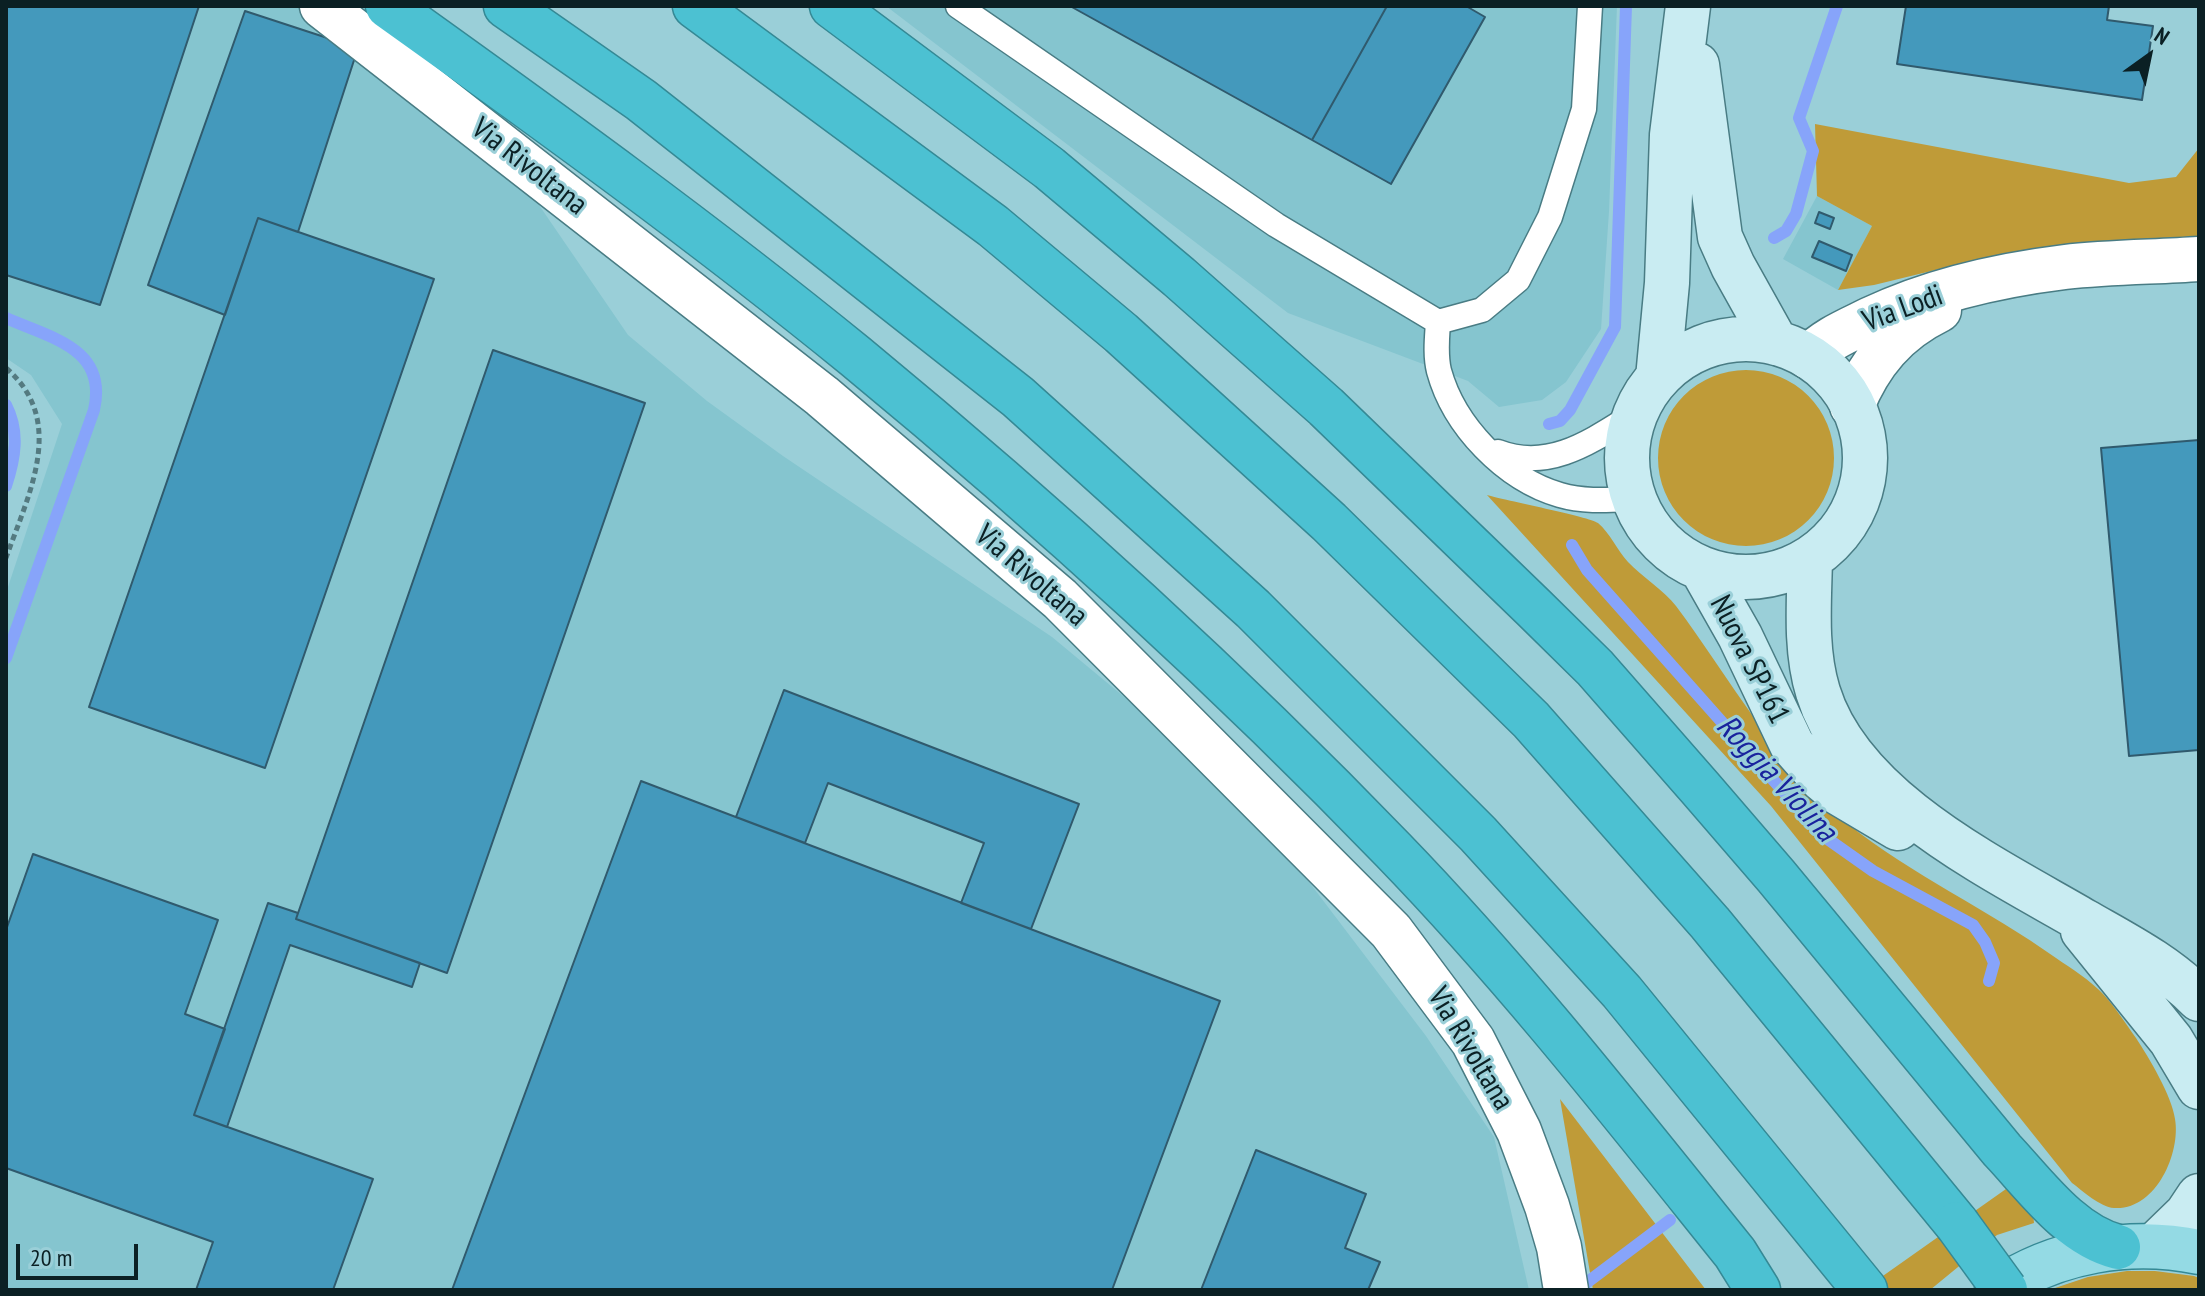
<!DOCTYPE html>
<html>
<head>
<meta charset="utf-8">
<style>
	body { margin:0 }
	#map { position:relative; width:2205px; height:1296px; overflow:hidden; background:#9acfd8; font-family:"PT Sans Narrow",sans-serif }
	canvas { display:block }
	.frame { position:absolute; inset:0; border:8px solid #0b2024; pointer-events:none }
	.north { position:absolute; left:2109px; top:16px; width:80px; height:80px; -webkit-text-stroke:6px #9acfd8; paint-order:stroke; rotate:33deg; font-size:22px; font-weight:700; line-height:32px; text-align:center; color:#0b2024 }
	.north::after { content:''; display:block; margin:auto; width:28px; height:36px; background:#0b2024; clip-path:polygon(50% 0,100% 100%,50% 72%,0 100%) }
	.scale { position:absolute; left:16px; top:1244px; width:122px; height:36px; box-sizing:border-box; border:4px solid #0b2024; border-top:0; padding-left:10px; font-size:24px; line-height:28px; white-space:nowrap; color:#0b2024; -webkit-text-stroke:6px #9acfd8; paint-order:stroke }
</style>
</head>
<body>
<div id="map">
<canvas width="2205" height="1296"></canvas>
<div class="frame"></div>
<div class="north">N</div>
<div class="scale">20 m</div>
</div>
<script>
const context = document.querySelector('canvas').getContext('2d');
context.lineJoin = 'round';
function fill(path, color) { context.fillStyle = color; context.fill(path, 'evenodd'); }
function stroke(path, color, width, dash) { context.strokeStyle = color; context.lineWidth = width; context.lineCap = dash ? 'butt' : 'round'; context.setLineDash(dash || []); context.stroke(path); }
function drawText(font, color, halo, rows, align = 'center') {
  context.font = font + ' "PT Sans Narrow",sans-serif'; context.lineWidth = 6; context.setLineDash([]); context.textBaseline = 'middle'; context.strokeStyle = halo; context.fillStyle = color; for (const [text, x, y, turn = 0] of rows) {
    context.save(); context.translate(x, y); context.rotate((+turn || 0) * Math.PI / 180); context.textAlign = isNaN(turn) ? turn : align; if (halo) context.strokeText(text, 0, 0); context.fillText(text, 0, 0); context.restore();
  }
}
fill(new Path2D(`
	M6,6H308L515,170L628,335L707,401L783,456L1052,637L1158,725L1309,882L1426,1036L1494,1137L1529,1290H6V593L62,424L31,375L6,358Z
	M886,6H1617L1609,211L1601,329L1566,382L1542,400L1499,407L1468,381L1288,313Z
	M1817,196L1872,226L1838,290L1783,259Z`), '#85c5cf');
fill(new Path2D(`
	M1815,124L2129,183L2176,177L2199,148V239L2005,253L1874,285L1838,290L1872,226L1817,196Z
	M1658 458a88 88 0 1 1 176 0a88 88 0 1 1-176 0Z
	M1487,495C1504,500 1590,517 1598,523C1610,533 1617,550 1628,562C1642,577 1665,591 1676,606C1727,674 1782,772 1848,824C1912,875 1989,910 2056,958C2072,969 2090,980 2104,995C2116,1008 2126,1024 2136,1038C2149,1058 2172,1096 2175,1119C2181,1154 2155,1211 2114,1208C2100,1207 2083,1191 2072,1183L1771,806Z
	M1560,1099L1706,1290H1593Z
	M2006,1189L2033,1213L2034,1223L1997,1235L1930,1290H1863Z
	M2127,1271H2155L2194,1276L2199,1278V1290H2049L2088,1277Z`), '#bf9b38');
stroke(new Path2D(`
	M1774,238L1786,231L1796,214L1813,151L1799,118L1837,6
	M6,318C51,338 108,348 94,410L6,658
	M6,405C20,432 15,459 6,486
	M1549,424L1560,421L1570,410L1615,327L1626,6
	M1572,545L1587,570L1822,835L1873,871L1973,925L1985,942L1994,963L1989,981
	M1577,1290L1670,1220`), '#87a4fa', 12);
const building = new Path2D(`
	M6,6H199L100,305L6,275Z
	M1070,6H1387L1312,140Z
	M1387,6H1466L1485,17L1391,184L1312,140Z
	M1906,6H2109L2107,20L2153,26L2142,100L1897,64Z
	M245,11L358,48L298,232L258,218L225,315L148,285Z
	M1819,212L1834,218L1830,229L1815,223Z
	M258,218L434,279L265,768L89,707Z
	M1819,241L1852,255L1846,271L1812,257Z
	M493,350L645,403L447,973L296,919Z
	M2199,440V750L2129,756L2101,448Z
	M784,690L1079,804L1031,929L961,903L984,843L828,783L805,843L736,817Z
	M641,781L1220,1001L1112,1290H452Z
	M33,854L218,920L185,1014L225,1029L194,1115L373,1179L333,1290H196L213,1242L6,1168V930Z
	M268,903L298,913L296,919L420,963L412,987L290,945L227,1127L194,1115Z
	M1256,1150L1366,1194L1345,1248L1380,1262L1368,1290H1201Z`);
fill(building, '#4499bc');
stroke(building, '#305a6d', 2);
const lane = new Path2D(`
	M958,6L1276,225L1438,322L1482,310L1518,280L1550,217L1584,109L1590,6
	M1438,322C1437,338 1435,355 1439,371C1454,426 1505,479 1560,495C1584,502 1609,500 1634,499
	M1498,452C1550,472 1593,440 1635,414`);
const street = new Path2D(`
	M322,6L822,396L1060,599L1391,931L1473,1041L1519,1131L1547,1206L1559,1247L1566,1290
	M1809,357C1826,339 1849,330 1871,319C1930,291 2000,275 2065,267C2109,262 2155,262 2199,259
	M1852,406C1870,362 1896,331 1939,310`);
const secondary = new Path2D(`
	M1697,65L1720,237L1733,266L1776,343
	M1627 458a119 119 0 1 1 238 0a119 119 0 1 1-238 0Z
	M1658,378L1667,283L1672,135L1688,6
	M1810,559C1809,603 1805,650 1818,692C1851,800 1993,868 2084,921C2124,944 2166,965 2199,999
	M1702,569L1740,636L1792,745L1822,779L1839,793L1898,828
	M2083,931L2171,1040L2199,1087
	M2154,1246L2187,1214L2199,1196`);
const primary = new Path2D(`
	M1997,1290C2056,1250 2130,1238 2199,1252`);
const highway = new Path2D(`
	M388,6C546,119 704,233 855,356C1043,511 1224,675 1393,850C1516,977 1624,1115 1735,1253L1758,1290
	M506,6L641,100L1018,397L1253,609L1478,834L1622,992L1865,1290
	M695,6L993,226L1121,333L1329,522L1531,720L1710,923L1957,1224
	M832,6L1049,168L1179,277L1326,407L1534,608L1595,668L1701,789L1776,876L2002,1150C2035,1185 2070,1235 2118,1247`);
stroke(lane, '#497c84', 27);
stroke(street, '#497c84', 47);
stroke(secondary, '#497c84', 47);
stroke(primary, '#358995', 47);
stroke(highway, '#358995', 47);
stroke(new Path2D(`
	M6,368C68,421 28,495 6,558`), '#547a80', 5, [6, 4]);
stroke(lane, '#fff', 24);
stroke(street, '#fff', 44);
stroke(secondary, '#c9ecf2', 44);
stroke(primary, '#94dae4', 44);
stroke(highway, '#4cc1d2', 44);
const highwayBridge = new Path2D(`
	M1957,1224L2005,1290`);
stroke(highwayBridge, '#358995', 47, []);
stroke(highwayBridge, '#4cc1d2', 44);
drawText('30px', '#0b2024', '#9acfd8', [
	["Via Rivoltana",529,167,38],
	["Via Lodi",1903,309,-20],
	["Via Rivoltana",1031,576,41],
	["Nuova SP161",1749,660,63],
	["Via Rivoltana",1470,1049,59]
]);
drawText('italic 32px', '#19239d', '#9acfd8', [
	["Roggia Violina",1776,779,47]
]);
</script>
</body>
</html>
